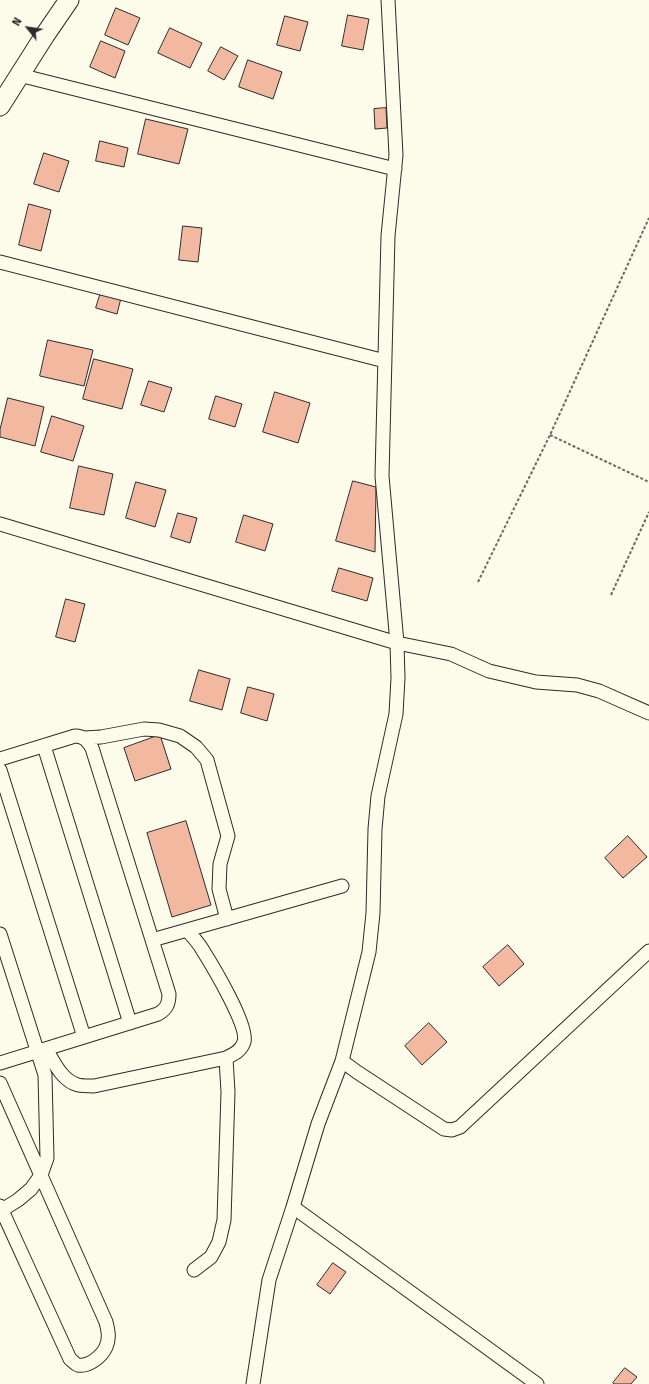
<!DOCTYPE html>
<html>
<head>
<meta charset="utf-8">
<style>
	body { margin:0 }
	#map { position:relative; width:649px; height:1384px; overflow:hidden; background:#fdfbea; font-family:"Fira Sans",sans-serif }
	canvas { display:block }
	.north { position:absolute; left:8px; top:8px; width:40px; height:40px; -webkit-text-stroke:3px #fdfbea; paint-order:stroke; rotate:300deg; font-size:11px; font-weight:700; line-height:16px; text-align:center; color:#2b2b2b }
	.north::after { content:''; display:block; margin:auto; width:14px; height:18px; background:#2b2b2b; clip-path:polygon(50% 0,100% 100%,50% 72%,0 100%) }
</style>
</head>
<body>
<div id="map">
<canvas width="649" height="1384"></canvas>
<div class="north">N</div>
</div>
<script>
const context = document.querySelector('canvas').getContext('2d');
context.lineJoin = 'round';
function fill(path, color) { context.fillStyle = color; context.fill(path, 'evenodd'); }
function stroke(path, color, width, dash) { context.strokeStyle = color; context.lineWidth = width; context.lineCap = dash ? 'butt' : 'round'; context.setLineDash(dash || []); context.stroke(path); }
const building = new Path2D(`
	M116,8L140,18L128,45L105,35Z
	M348,15L369,19L363,50L342,46Z
	M285,16L308,22L300,51L277,45Z
	M170,28L202,43L190,68L158,53Z
	M101,41L125,51L115,78L90,67Z
	M221,47L238,56L224,80L208,71Z
	M248,60L282,72L273,99L239,87Z
	M386,108L387,128L375,129L374,109Z
	M146,119L188,129L179,164L138,154Z
	M100,141L128,148L124,167L96,161Z
	M44,153L69,161L59,192L34,184Z
	M29,204L51,210L41,251L19,245Z
	M183,226L202,228L198,262L179,260Z
	M101,292L121,298L117,314L96,308Z
	M48,340L93,350L84,386L40,376Z
	M94,359L133,369L122,409L83,399Z
	M149,381L172,388L164,412L141,405Z
	M275,392L310,403L298,443L263,432Z
	M216,396L242,404L235,427L209,419Z
	M8,398L44,407L35,446L0,437V430Z
	M52,416L84,426L73,461L41,452Z
	M79,466L113,474L104,515L70,508Z
	M353,481L376,487L375,552L336,541Z
	M136,482L166,490L155,527L126,518Z
	M178,513L197,518L190,543L171,537Z
	M244,515L273,524L265,551L236,542Z
	M339,568L373,578L367,601L332,591Z
	M66,599L85,604L75,642L56,637Z
	M199,670L230,679L222,710L190,701Z
	M248,687L274,694L267,721L241,713Z
	M160,735L171,769L135,781L124,748Z
	M186,821L211,905L172,917L147,833Z
	M628,836L647,857L623,878L605,858Z
	M508,945L524,964L499,986L483,967Z
	M429,1023L447,1042L422,1065L405,1046Z
	M333,1263L346,1272L330,1294L317,1285Z
	M625,1368L637,1377L631,1384H614L613,1383Z`);
fill(building, '#f2b8a0');
stroke(building, '#2b2b2b', 1);
const minor = new Path2D(`
	M19,75L395,169
	M0,262L385,361
	M0,524L397,643L451,654L489,671L536,682L577,685L599,691L649,713
	M84,738L101,737L144,729L159,730L180,736L196,747L207,760L228,836L220,864L219,889L227,919
	M44,746L130,1023
	M0,759L75,736C84,736 88,741 92,748L169,994C169,1003 167,1009 158,1014L0,1063
	M0,770L84,1037
	M0,934L45,1075L47,1158L41,1175L31,1189L18,1200L2,1210
	M152,940L342,886
	M46,1049C54,1062 62,1081 78,1085C83,1086 89,1086 94,1086L226,1058C234,1054 241,1051 244,1042C249,1026 212,965 202,949C198,942 192,936 187,930
	M342,1061L357,1072L444,1129L452,1130L460,1127L649,951
	M0,1083L106,1322C108,1330 110,1338 106,1347C102,1356 89,1367 78,1365C75,1364 73,1361 70,1359L0,1206
	M293,1207L537,1384
	M194,1270L211,1257L219,1242L224,1220L228,1092L226,1058
	M253,1384L269,1280L293,1207L318,1124L342,1061L369,952L373,913L375,829L378,796L396,714L398,678L397,643L382,476L388,236L396,155L388,0`);
const highway = new Path2D(`
	M0,106L45,35L69,0`);
stroke(minor, '#2b2b2b', 15);
stroke(highway, '#2b2b2b', 21);
stroke(new Path2D(`
	M550,435L649,482
	M478,582L550,435L649,218
	M611,595L649,512`), '#6a6964', 2, [3, 2]);
stroke(minor, '#fdfbea', 13);
stroke(highway, '#fdfbea', 19);
</script>
</body>
</html>
